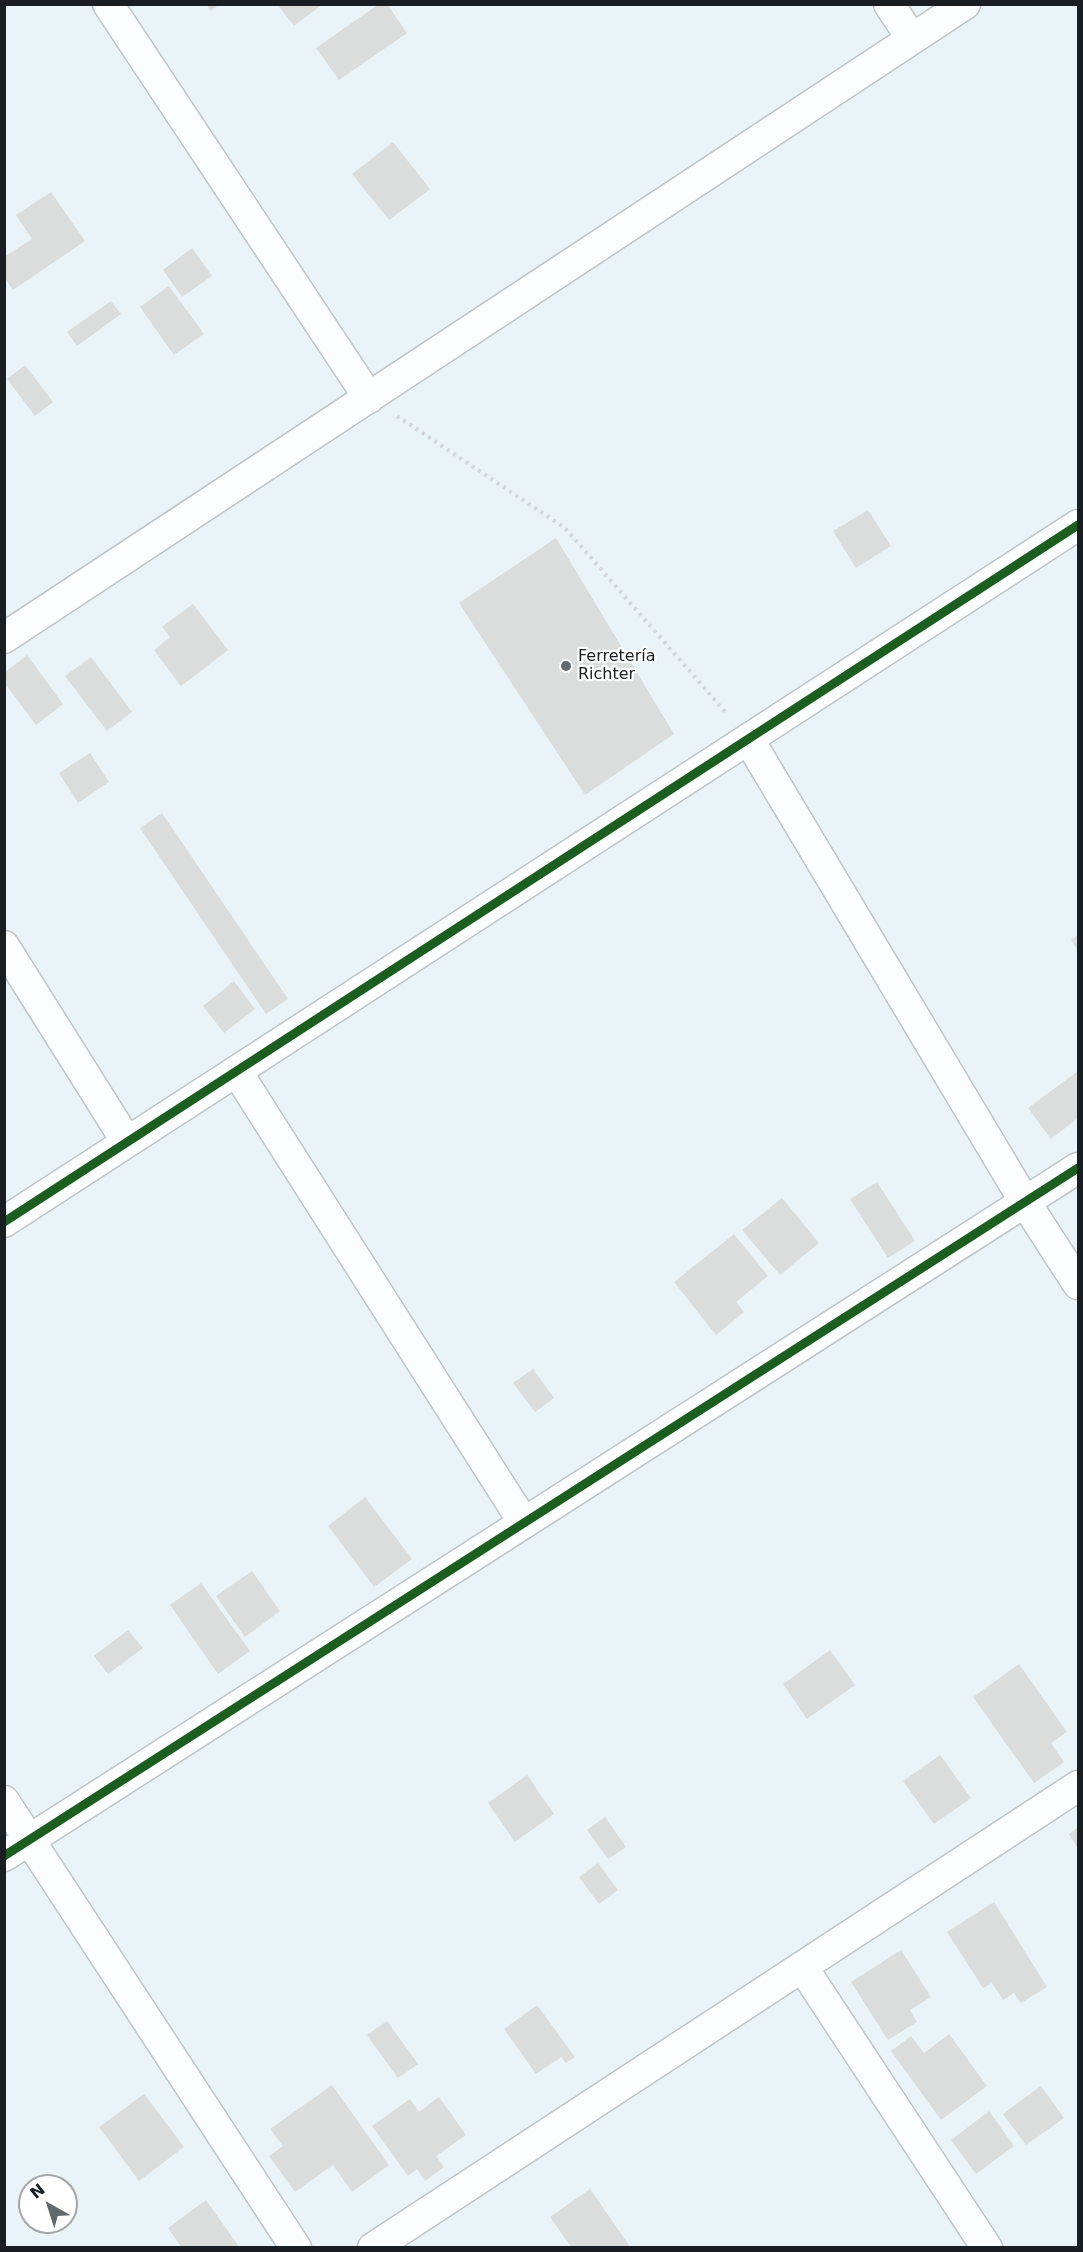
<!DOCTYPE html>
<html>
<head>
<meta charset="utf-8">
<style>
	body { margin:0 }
	#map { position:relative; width:1083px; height:2252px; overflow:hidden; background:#e9f3f8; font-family:"DejaVu Sans",sans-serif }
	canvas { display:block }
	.frame { position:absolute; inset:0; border:6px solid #181e21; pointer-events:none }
	.north { position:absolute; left:18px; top:2174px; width:60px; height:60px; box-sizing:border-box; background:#fff; border:2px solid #a3a5a6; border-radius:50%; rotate:321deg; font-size:16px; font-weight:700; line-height:24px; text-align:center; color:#181e21 }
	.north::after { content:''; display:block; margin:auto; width:21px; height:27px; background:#61696c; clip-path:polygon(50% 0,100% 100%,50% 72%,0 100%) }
</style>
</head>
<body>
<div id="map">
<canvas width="1083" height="2252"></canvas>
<div class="frame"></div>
<div class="north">N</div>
</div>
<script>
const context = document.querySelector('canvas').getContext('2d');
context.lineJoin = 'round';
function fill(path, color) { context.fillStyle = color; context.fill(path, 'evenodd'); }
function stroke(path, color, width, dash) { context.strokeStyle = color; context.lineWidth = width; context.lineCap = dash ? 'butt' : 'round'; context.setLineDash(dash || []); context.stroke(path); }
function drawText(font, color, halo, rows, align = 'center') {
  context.font = font + ' "DejaVu Sans",sans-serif'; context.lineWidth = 4.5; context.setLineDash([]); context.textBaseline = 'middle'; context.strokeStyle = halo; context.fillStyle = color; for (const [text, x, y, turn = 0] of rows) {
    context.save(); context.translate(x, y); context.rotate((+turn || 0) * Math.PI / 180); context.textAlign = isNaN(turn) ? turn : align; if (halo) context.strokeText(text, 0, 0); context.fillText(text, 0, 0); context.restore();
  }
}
fill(new Path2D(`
	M206,4H220L211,11Z
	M277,4H323L294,26Z
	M379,4H387L407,33L339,80L316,48Z
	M393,142L430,189L389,220L352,174Z
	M51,192L85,241L13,290L4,277V257L32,239L16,215Z
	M192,248L212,276L182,297L163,270Z
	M169,286L204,334L174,355L140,307Z
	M111,301L121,314L77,346L67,332Z
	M25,365L53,402L35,416L7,379Z
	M868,510L891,546L856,568L833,531Z
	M556,538L674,734L585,795L459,603Z
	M193,604L228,650L181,686L154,650L170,637L162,627Z
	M27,655L63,704L36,725L4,682V673Z
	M91,657L132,712L107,731L65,676Z
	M90,753L109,782L78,803L59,773Z
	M162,813L288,999L266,1014L140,828Z
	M1078,935V951L1071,940Z
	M234,981L255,1009L224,1033L203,1006Z
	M1078,1071V1118L1051,1139L1028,1108Z
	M877,1182L915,1241L888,1258L850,1199Z
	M782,1198L819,1243L780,1275L742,1230Z
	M734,1234L768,1276L736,1302L744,1312L716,1335L674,1282Z
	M533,1369L554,1398L535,1412L513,1383Z
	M365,1497L412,1559L374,1587L328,1526Z
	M252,1571L280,1611L245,1637L216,1596Z
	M201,1583L250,1651L218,1674L170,1605Z
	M128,1630L143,1648L108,1674L94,1656Z
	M830,1650L855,1685L807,1719L783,1684Z
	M1019,1664L1067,1732L1051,1743L1064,1762L1034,1783L973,1697Z
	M940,1755L971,1798L934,1824L903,1781Z
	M527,1775L554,1814L515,1842L488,1803Z
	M605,1817L626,1847L608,1859L587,1830Z
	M1078,1827V1849L1069,1834Z
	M598,1863L618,1890L599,1904L579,1877Z
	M994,1902L1047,1987L1021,2003L1014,1993L1003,2000L992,1983L983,1988L947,1932Z
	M901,1950L931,1997L910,2010L917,2022L888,2040L851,1982Z
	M537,2005L575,2057L566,2063L561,2057L536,2074L504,2029Z
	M387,2021L418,2064L398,2078L367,2035Z
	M949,2034L987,2086L941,2120L891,2051L911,2036L924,2053Z
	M332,2085L389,2165L352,2192L333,2165L295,2192L269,2156L283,2146L270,2129Z
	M1041,2086L1064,2118L1026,2145L1003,2114Z
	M144,2094L184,2147L139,2181L99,2127Z
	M439,2097L466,2135L436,2156L444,2167L425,2181L417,2169L408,2176L372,2126L410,2099L419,2112Z
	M989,2111L1014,2146L976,2174L951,2140Z
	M590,2189L631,2248H572L550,2217Z
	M206,2200L240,2248H182L168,2228Z`), '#dadddc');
const street = new Path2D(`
	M108,4L369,398
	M889,4L912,39
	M4,638L965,4
	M749,740L1025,1202L1078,1284
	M4,946L127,1142
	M237,1072L524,1523
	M4,1222L1078,525
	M4,1801L296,2248
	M4,1856L1078,1168
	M803,1968L987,2248
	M373,2248L1078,1786`);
stroke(street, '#bec5c9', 33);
stroke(new Path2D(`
	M397,416L565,528L727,714`), '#d4d7d9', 4, [3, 4.5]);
stroke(street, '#fcfdfe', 30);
stroke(new Path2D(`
	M4,1222L1078,525
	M4,1856L1078,1168`), '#1b5e20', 9);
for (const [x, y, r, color] of [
	[566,666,6,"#61696c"]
]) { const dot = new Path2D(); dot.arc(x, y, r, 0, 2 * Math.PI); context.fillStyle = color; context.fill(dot); stroke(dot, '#fff', 2); }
drawText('16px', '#181e21', '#fff', [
	["Ferretería",578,657],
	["Richter",578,675]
], 'left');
</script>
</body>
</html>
